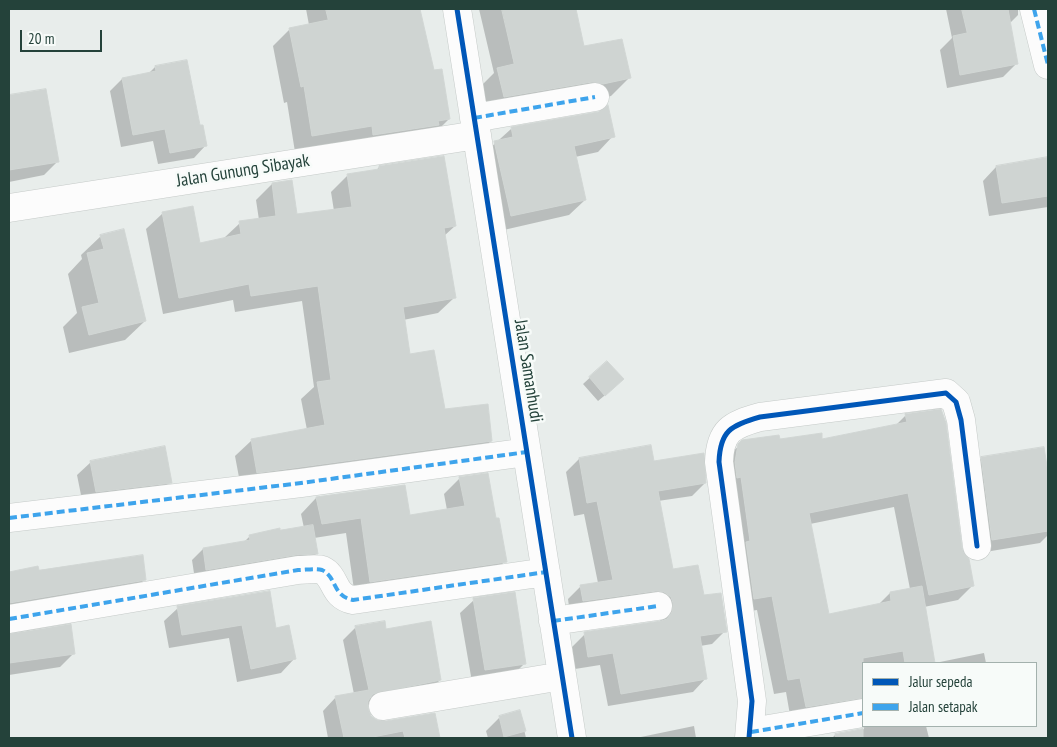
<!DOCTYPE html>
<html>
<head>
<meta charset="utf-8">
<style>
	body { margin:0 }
	#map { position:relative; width:1057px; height:747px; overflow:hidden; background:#e8edeb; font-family:"PT Sans Narrow",sans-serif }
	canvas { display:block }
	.frame { position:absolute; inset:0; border:10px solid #24423a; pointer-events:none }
	.legend { position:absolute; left:862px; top:662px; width:175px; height:65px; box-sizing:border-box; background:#f7fbf9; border:1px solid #a3b1ad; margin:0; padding:6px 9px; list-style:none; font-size:15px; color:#24423a }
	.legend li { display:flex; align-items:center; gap:10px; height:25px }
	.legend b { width:25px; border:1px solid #a3b1ad }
	.scale { position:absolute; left:20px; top:30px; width:82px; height:22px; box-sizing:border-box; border:2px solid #24423a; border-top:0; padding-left:6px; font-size:15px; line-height:18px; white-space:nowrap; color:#24423a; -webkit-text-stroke:4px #f7fbf9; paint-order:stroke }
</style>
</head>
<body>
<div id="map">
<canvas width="1057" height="747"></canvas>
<div class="frame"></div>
<ul class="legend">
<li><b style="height:6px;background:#0057b8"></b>Jalur sepeda</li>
<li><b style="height:6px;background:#3ea4ec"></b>Jalan setapak</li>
</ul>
<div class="scale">20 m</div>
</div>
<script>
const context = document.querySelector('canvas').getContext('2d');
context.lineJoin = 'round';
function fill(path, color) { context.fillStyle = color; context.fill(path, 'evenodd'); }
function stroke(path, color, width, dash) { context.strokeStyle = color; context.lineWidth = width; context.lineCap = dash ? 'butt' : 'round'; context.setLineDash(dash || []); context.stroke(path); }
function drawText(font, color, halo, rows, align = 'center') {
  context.font = font + ' "PT Sans Narrow",sans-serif'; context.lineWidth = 5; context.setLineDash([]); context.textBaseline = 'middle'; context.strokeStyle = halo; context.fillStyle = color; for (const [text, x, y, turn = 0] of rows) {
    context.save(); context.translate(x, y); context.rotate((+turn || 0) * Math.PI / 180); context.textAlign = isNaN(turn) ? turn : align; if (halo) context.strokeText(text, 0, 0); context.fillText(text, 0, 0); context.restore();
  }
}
fill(new Path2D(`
	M306,9H413L416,25L449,119L432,136L295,152L287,102L284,103L273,46L290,29L309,25Z
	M479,9H575L584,48L630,77L611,96L584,102L485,115L479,88L494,73Z
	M946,9H1018V15L1009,24L1017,63L1003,77L947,88L940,50L952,38Z
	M155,67L199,127L206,145L194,158L158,164L153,141L121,147L110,91L122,79L148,74Z
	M45,91L58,161L44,175L9,182V98Z
	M511,129L613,136L598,152L575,157L585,200L569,215L495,232L479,158Z
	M1048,159V207L989,216L983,181L996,167Z
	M379,167L455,226L444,236L455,297L438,313L403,320L409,355L444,410L491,441L474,457L241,488L235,456L252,440L307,430L301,399L314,387L302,301L235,312L233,300L163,314L146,229L163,213L199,244L223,239L240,223L259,220L256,200L272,184L296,215L334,211L331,192L347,176L376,171Z
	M101,236L145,321L125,340L69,353L63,327L77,313L68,274L82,259L81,255Z
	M607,362L616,386L598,401L583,384Z
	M906,415L960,548L973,585L958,600L924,607L934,663H863V724L791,721L786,692L774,694L757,610L739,613L727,457L743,442L821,440L895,426ZM894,507L910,589L890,593L878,605L828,615L810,524Z
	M1043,449L1048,489V535L1040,543L979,553L968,471L982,458Z
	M579,459L653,462L705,483L692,496L658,501L672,571L703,597L725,631L712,644L700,646L706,678L693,692L608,706L600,665L575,669L572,647L585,634L660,623L661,617L570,614L568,599L581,586L598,583L584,514L574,516L566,472Z
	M91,462L170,482L157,496L83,505L77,475Z
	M460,478L495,520L505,561L490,577L355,597L346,533L314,538L317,553L306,564L195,580L192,560L203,549L243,543L250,536L304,528L301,514L316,498L409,516L447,510L444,494Z
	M37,568L38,571L145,579L131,593L9,614V574Z
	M474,600L525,663L511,677L472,682L460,613Z
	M178,608L275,629L294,659L281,673L237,682L229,638L169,648L164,621Z
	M70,626L74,653L60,667L9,675V634Z
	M356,627L385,630L440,680L427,693L367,705L370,716L377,722L386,723L434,715L439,738H328L323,711L336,697L354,694L343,640Z
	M984,653L986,663H935Z
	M520,712L526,738H488L486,731L499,718Z
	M694,726L696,738H636Z
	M864,726H926L929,738H832L835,735L864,729Z`), '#0003');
const building = new Path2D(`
	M326,9H420L434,70L442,69L450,119L438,121L439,125L373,135L372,126L312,136L304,86L301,87L289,28L328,20Z
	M502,9H576L584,46L622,39L631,78L603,84L592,82L504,97L497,68L514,64Z
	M962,9H1008L1018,64L960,75L953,36L967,33Z
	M187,60L200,125H203L207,146L170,153L165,129L133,135L122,78L156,71L155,66Z
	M46,89L59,162L9,170V95Z
	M608,105L615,137L574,146L586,200L511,216L494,141L513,137L511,127L598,112Z
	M444,156L456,226L444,228L456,298L403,307L410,354L434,350L445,409L488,404L492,441L257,473L251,439L325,425L317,382L331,380L318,286L251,296L249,284L179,298L162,212L193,206L200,243L241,234L239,221L276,216L272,183L292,180L297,214L352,207L347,174L379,169V166Z
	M1048,157V196L1002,203L996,166Z
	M124,229L146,321L89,335L82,307L99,303L87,253L104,249L100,235Z
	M607,361L624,379L605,396L589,377Z
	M941,409L946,423L962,548L969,559L974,586L929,595L908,493L809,513L829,614L891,601L890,592L922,586L935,663H905L903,651L863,658V698L806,707L800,678L788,680L772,596L754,599L746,542L750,541L741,477L737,478L735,462L738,444L742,440L779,435L780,439L822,433V439L907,422L905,414Z
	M651,445L654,461L704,453L706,483L658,491L673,569L698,565L704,595L721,593L727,632L700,636L707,679L621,694L613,653L588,657L584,632L661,621L667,619L672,612L673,603L671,597L664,592L656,591L583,601L580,585L613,580L597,501L587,503L579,458Z
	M165,446L172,483L96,492L90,461Z
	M1044,447L1048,473V531L992,540L981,457Z
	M488,473L496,518H499L507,562L370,582L361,518L322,524L316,497L405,485L410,515L465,506L459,477Z
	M313,525L318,554L296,555L206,570L203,548L250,540L249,535L280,528V530Z
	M143,555L146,580L9,603V572L38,566L39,570Z
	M270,591L276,628L289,625L296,659L251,669L242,625L182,635L177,606Z
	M515,592L526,664L485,670L473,598Z
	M385,621L386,629L431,621L441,680L373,694L368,701V708L371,716L377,720L386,721L435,713L440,738H405L403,731L368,738H344L335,696L369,690L355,626Z
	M71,624L75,654L9,663V634Z
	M520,710L526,731L504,737L499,716Z
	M863,729V738H836L835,734Z`);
fill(building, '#cfd4d2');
stroke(building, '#d1d6d4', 1);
const minor = new Path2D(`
	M457,9L572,738
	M1034,9L1048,65
	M474,118L595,97
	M9,208L477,135
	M9,518L301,483L527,452
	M9,619L298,570C305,570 316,568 322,570C337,577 332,596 353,600L546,572
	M553,621L658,606
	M383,706L562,676
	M751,732L863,713
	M749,738L752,701L719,462C720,431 731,425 760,417L946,393L956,402L961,420L977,546`);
stroke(minor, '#c5cac8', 29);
stroke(minor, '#fcfcfc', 28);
stroke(new Path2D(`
	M1034,9L1048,65
	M474,118L595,97
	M9,518L301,483L527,452
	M9,619L298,570C305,570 316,568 322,570C337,577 332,596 353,600L546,572
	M553,621L658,606
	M751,732L863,713`), '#3ea4ec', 4, [8, 4]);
stroke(new Path2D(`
	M457,9L572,738
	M749,738L752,701L719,462C720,431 731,425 760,417L946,393L956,402L961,420L977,546`), '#0057b8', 5);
drawText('18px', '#24423a', '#f7fbf9', [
	["Jalan Gunung Sibayak",243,171,-9],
	["Jalan Samanhudi",528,371,81]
]);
</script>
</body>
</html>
